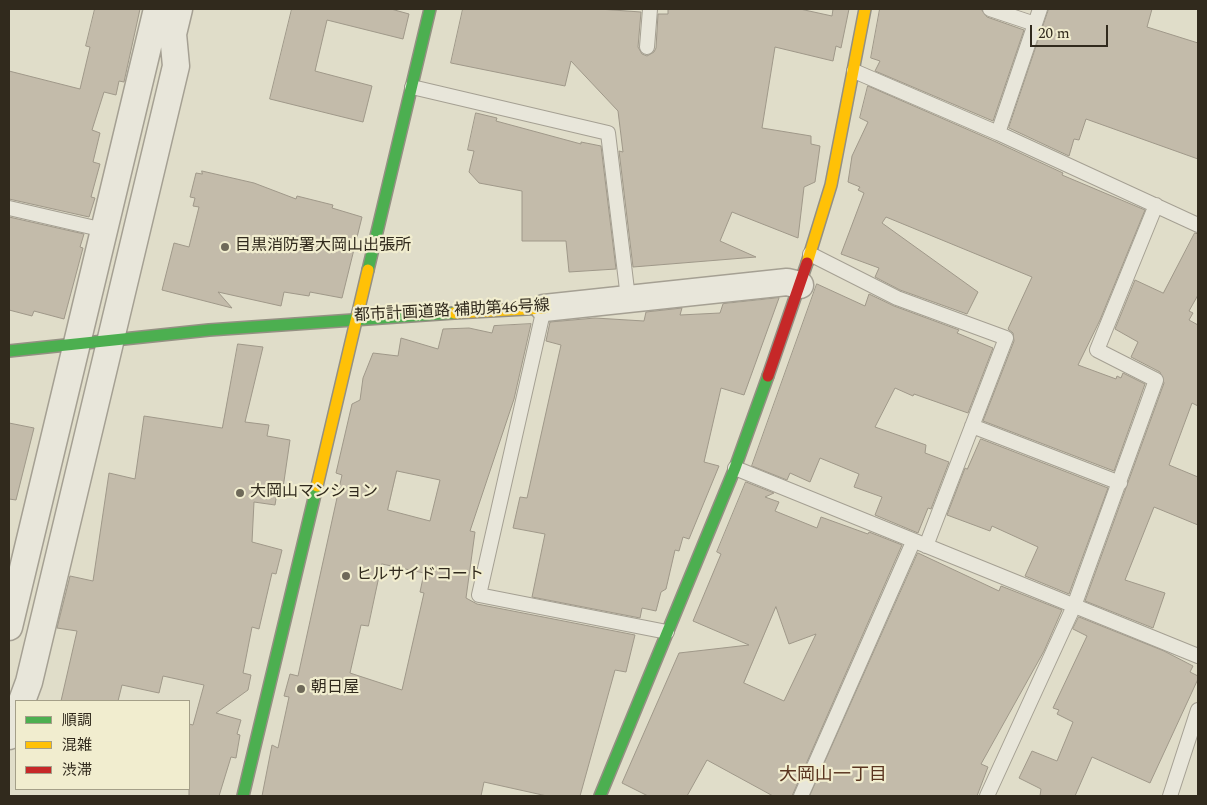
<!DOCTYPE html>
<html>
<head>
<meta charset="utf-8">
<style>
	body { margin:0 }
	#map { position:relative; width:1207px; height:805px; overflow:hidden; background:#e0ddc9; font-family:Spectral,"Noto Sans JP",serif }
	canvas { display:block }
	.frame { position:absolute; inset:0; border:10px solid #312a1d; pointer-events:none }
	.legend { position:absolute; left:15px; top:700px; width:175px; height:90px; box-sizing:border-box; background:#f1edcf; border:1px solid #a49f88; margin:0; padding:6px 9px; list-style:none; font-size:15px; color:#312a1d }
	.legend li { display:flex; align-items:center; gap:10px; height:25px }
	.legend b { width:25px; border:1px solid #a49f88 }
	.scale { position:absolute; left:1030px; top:25px; width:78px; height:22px; box-sizing:border-box; border:2px solid #312a1d; border-top:0; padding-left:6px; font-size:15px; line-height:18px; white-space:nowrap; color:#312a1d; -webkit-text-stroke:4px #f1edcf; paint-order:stroke }
</style>
</head>
<body>
<div id="map">
<canvas width="1207" height="805"></canvas>
<div class="frame"></div>
<ul class="legend">
<li><b style="height:6px;background:#4caf50"></b>順調</li>
<li><b style="height:6px;background:#ffc107"></b>混雑</li>
<li><b style="height:6px;background:#c62828"></b>渋滞</li>
</ul>
<div class="scale">20 m</div>
</div>
<script>
const context = document.querySelector('canvas').getContext('2d');
context.lineJoin = 'round';
function fill(path, color) { context.fillStyle = color; context.fill(path, 'evenodd'); }
function stroke(path, color, width, dash) { context.strokeStyle = color; context.lineWidth = width; context.lineCap = dash ? 'butt' : 'round'; context.setLineDash(dash || []); context.stroke(path); }
function drawText(font, color, halo, rows, align = 'center') {
  context.font = font + ' Spectral,"Noto Sans JP",serif'; context.lineWidth = 4.5; context.setLineDash([]); context.textBaseline = 'middle'; context.strokeStyle = halo; context.fillStyle = color; for (const [text, x, y, turn = 0] of rows) {
    context.save(); context.translate(x, y); context.rotate((+turn || 0) * Math.PI / 180); context.textAlign = isNaN(turn) ? turn : align; if (halo) context.strokeText(text, 0, 0); context.fillText(text, 0, 0); context.restore();
  }
}
const building = new Path2D(`
	M95,9H140L124,82L119,81L116,95L104,92L92,130L100,133L93,162L100,164L91,197L95,198L89,217L9,199V71L80,89L90,47L86,46Z
	M292,9H391L409,14L403,39L327,20L315,71L372,86L363,122L270,99Z
	M463,9H599L641,12L638,47L642,54L647,56L654,52L656,48L658,14H668V9H800L832,16L833,9H849L841,48L836,46L833,61L775,47L762,128L811,136V144L820,146L815,182L804,187L798,238L732,212L720,241L756,257L633,267L619,151L623,152L618,111L571,61L565,86L451,63Z
	M880,9H981L987,17L1024,30L993,121L875,71L880,61L871,58Z
	M1049,9H1152L1147,27L1198,43V159L1086,119L1079,140L1074,139L1069,156L1009,128Z
	M868,86L994,141L1063,173L1062,175L1145,210L1100,320L1078,365L1116,379L1117,376L1121,378L1123,373L1145,384L1114,471L983,421L1014,341L1013,333L1008,329L1032,277L886,217L882,223L978,292L967,314L900,290L875,277L879,268L841,254L864,193L858,190L860,187L848,182L852,156L868,122L860,118Z
	M476,113L497,118L496,121L581,144V142L601,146L616,269L569,272L566,241H522V191L479,183L469,172L474,151L468,150Z
	M202,171L254,183L296,199L297,196L333,205L332,208L362,217L342,298L310,292L309,296L284,292L281,306L218,292L232,308L162,290L174,243L189,247L199,207L193,206L195,198L190,197L196,173L202,174Z
	M9,217L84,234L80,247L83,248L64,319L34,311L32,316L9,310Z
	M1195,233L1198,234V295L1189,311L1193,313L1189,320L1198,325V406L1192,403L1169,465L1198,477V525L1154,507L1125,580L1165,593L1153,628L1085,601L1164,383L1160,372L1131,357L1138,342L1115,329L1135,280L1163,293Z
	M817,284L865,306L869,294L894,306L959,330L957,333L993,348L968,413L914,394L913,396L895,388L875,427L926,445L925,453L949,462L931,509L928,508L918,533L875,515L882,497L854,487L859,474L820,458L810,482L790,473L787,480L752,466Z
	M779,298L744,395L721,388L704,462L719,466L689,539L683,537L679,551L675,550L666,589L661,592L656,611L642,608L640,618L532,597L545,534L513,528L520,497L527,498L561,345L546,341L550,322L595,318L644,321L646,312L682,308L680,315L720,313L723,304Z
	M531,324L514,399L470,531L475,532L466,598L477,604L635,635L626,672L615,670L580,796H547L484,782L481,796H262L272,745L278,748L289,697L284,696L290,674L298,676L342,475L336,473L352,404L360,400L363,378L373,353L398,356L401,338L438,349L443,329L469,328L492,333L494,326ZM397,471L440,480L430,521L388,510ZM382,564L424,573L420,592L424,593L402,690L350,673L361,625L368,626Z
	M238,344L263,347L245,422L269,425L267,436L290,440L283,488L278,487L275,505L254,502L252,542L282,550L276,574L272,573L259,629L252,627L243,673L251,675L248,690L216,713L241,720L237,734L240,735L236,758L231,757L219,796H189V724L193,725L204,685L163,676L159,693L122,685L118,701H61L77,631L57,628L70,576L93,581L109,473L135,479L144,416L222,428Z
	M9,423L34,428L16,500L9,499Z
	M981,439L1108,488L1069,594L1025,576L1038,547L992,526L990,531L947,515L965,468L967,469Z
	M746,482L774,493L765,497L779,502L775,511L817,528L821,517L868,534L869,532L902,545L792,796H773L707,760L687,796H648L622,783L679,653L749,645L693,621L721,554L717,552ZM776,607L789,644L816,634L784,701L744,683Z
	M918,553L999,591L1001,586L1062,610L1044,651L981,764L988,767L977,796H810Z
	M1079,617L1164,651L1193,666L1190,672L1198,676V679L1150,783L1092,757L1075,796H1040L1041,789L1019,778L1032,751L1057,761L1073,722L1057,714L1059,710L1053,708L1087,636L1073,629Z`);
fill(building, '#c3bbaa');
stroke(building, '#9f9889', 1);
const lane = new Path2D(`
	M990,9L1035,24
	M647,47L650,9
	M854,71L998,133L1198,225
	M412,87L608,133L628,298
	M998,133L1040,9
	M9,208L104,230
	M810,254L897,298L1006,338L926,546
	M544,308L479,595L667,632
	M972,426L1120,483
	M735,468L1198,656
	M801,796L913,542
	M987,796L1074,606L1156,380L1097,350L1156,205
	M1170,796L1198,710`);
const street = new Path2D(`
	M544,308L787,282L800,285
	M9,627L157,9
	M22,701L29,682L176,66L173,34L179,9
	M9,736L16,718`);
const fast = new Path2D(`
	M368,270L430,9
	M9,351L209,330L454,313
	M243,796L317,486
	M600,796L735,468L768,376`);
const slow = new Path2D(`
	M807,263L831,185L865,9
	M454,313L544,308
	M317,486L368,270`);
const jam = new Path2D(`
	M768,376L807,263`);
stroke(lane, '#a5a093', 16);
stroke(street, '#a5a093', 29);
stroke(fast, '#949083', 14);
stroke(slow, '#949083', 14);
stroke(jam, '#949083', 14);
stroke(lane, '#e8e6da', 14);
stroke(street, '#e8e6da', 26);
stroke(fast, '#4caf50', 11);
stroke(slow, '#ffc107', 11);
stroke(jam, '#c62828', 11);
for (const [x, y, r, color] of [
	[225,247,5,"#6e6959"],
	[240,493,5,"#6e6959"],
	[346,576,5,"#6e6959"],
	[301,689,5,"#6e6959"]
]) { const dot = new Path2D(); dot.arc(x, y, r, 0, 2 * Math.PI); context.fillStyle = color; context.fill(dot); stroke(dot, '#f1edcf', 2); }
drawText('16px', '#312a1d', '#f1edcf', [
	["目黒消防署大岡山出張所",235,247],
	["大岡山マンション",250,493],
	["ヒルサイドコート",356,576],
	["朝日屋",311,689]
], 'left');
drawText('16px', '#312a1d', '#f1edcf', [
	["都市計画道路 補助第46号線",452,312,-3]
]);
drawText('18px', '#5a3520', '#f1edcf', [
	["大岡山一丁目",833,776]
]);
</script>
</body>
</html>
